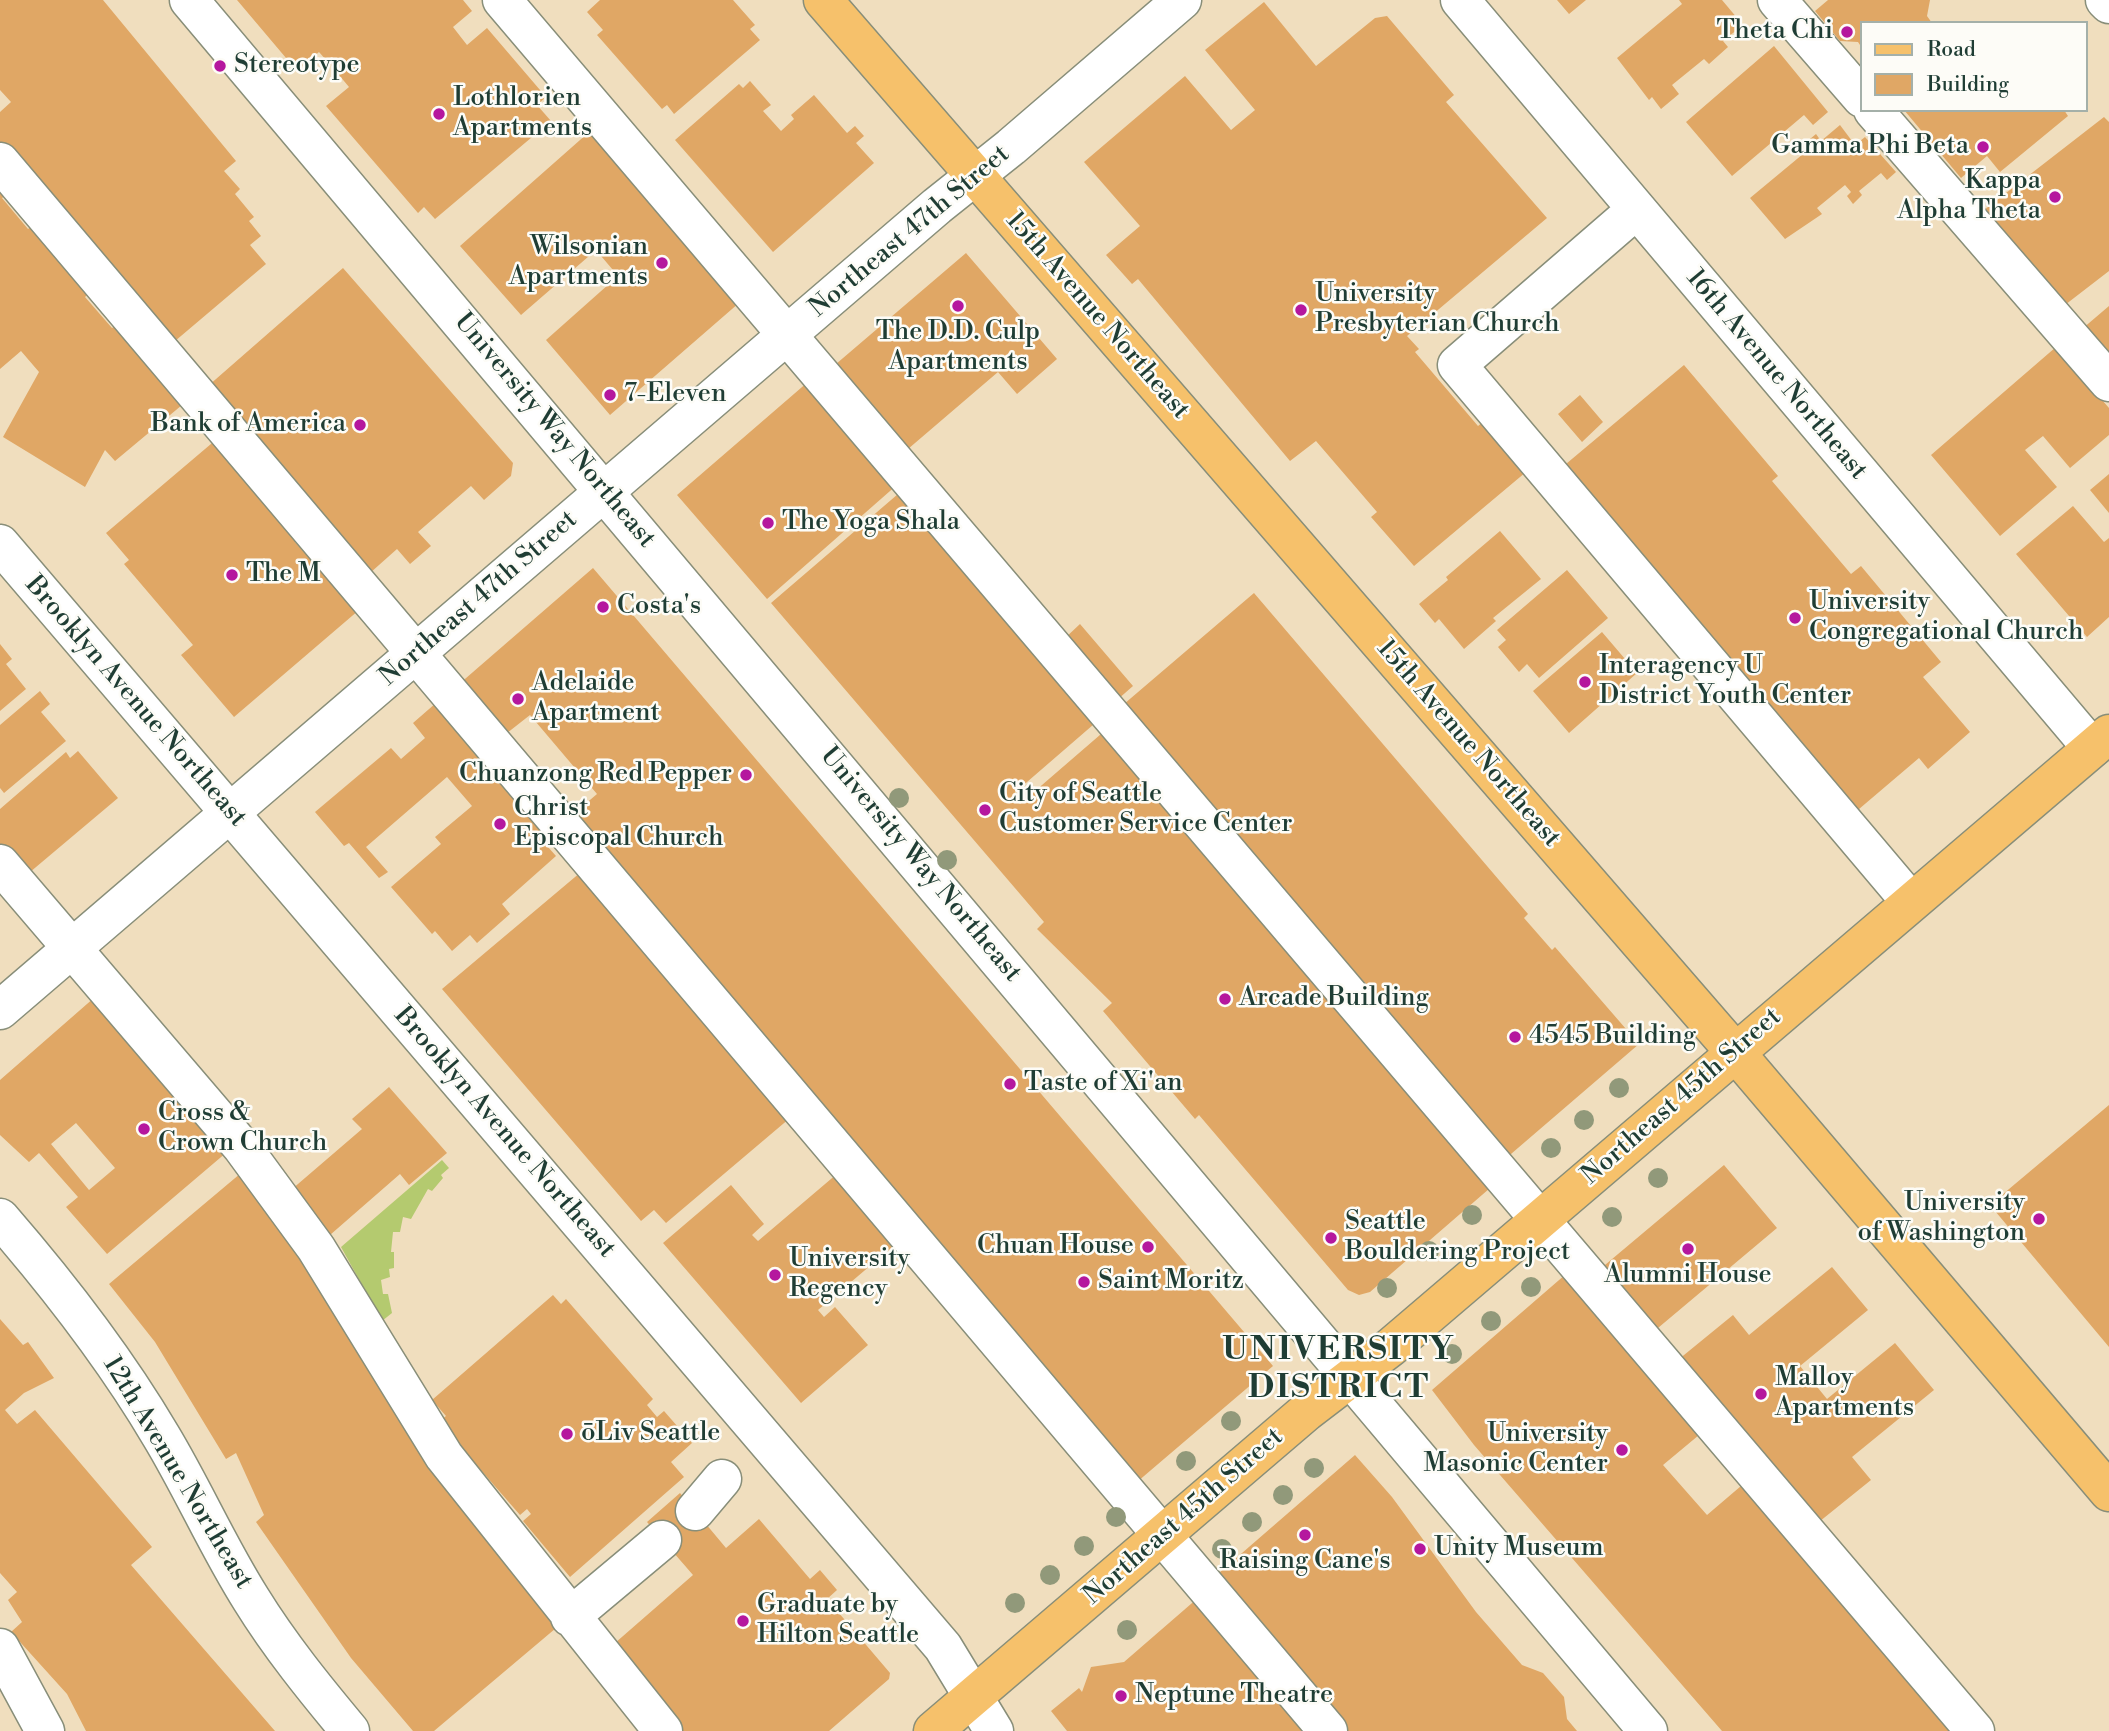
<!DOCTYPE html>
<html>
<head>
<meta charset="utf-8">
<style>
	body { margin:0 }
	#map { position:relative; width:2109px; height:1731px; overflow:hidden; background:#f0debe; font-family:"Libre Bodoni",serif }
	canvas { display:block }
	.legend { position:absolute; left:1860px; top:21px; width:228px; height:91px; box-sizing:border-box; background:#fdfcf7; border:2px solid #a4b0a9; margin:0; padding:9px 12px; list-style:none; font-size:21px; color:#1f3d34 }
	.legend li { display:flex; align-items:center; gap:14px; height:35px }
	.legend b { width:35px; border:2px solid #a4b0a9 }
</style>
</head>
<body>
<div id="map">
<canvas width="2109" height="1731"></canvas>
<ul class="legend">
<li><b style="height:9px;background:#f6c16b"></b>Road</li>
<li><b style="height:19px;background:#e0a765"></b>Building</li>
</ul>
</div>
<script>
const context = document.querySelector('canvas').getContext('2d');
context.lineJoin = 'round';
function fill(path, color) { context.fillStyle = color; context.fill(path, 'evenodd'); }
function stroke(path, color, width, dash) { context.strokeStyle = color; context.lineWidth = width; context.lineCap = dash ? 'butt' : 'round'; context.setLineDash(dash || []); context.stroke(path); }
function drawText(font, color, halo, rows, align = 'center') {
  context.font = font + ' "Libre Bodoni",serif'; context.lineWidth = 5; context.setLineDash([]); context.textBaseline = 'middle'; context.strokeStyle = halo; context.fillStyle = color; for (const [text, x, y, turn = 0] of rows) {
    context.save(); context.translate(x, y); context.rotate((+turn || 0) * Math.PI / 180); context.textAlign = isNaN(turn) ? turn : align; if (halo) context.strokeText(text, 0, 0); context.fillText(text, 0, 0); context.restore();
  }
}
fill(new Path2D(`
	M442,1160L449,1168L441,1175L443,1178L432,1191L428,1189L411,1219L403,1217L400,1232H393L391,1252H394V1268L389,1269L390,1277L381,1280L383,1294H388L392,1313L382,1321L341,1247Z`), '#b4ca6f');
fill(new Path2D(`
	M0,0H103L236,161L224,171L240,189L235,194L254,217L249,221L261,236L250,245L266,264L168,347L0,149V112L11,102L0,90Z
	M237,0H463L472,11L453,27L467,45L487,28L546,97L537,105L551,121L435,219L424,207L418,213L326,106L349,87L334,69L319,52L297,71Z
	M600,0H733L755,25L750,29L760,40L674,114L667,105L662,109L597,35L603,30L587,12Z
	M1557,0H1586L1569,14Z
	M1679,0H1722L1743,25L1723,41L1728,47L1709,64L1704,59L1672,85L1679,94L1661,109L1652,97L1649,100L1617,58L1682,4Z
	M1828,0H1930L1927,16L1932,23H1862V48L1858,42L1840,41L1815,11Z
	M1264,2L1316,66L1375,18L1387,16L1454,95L1446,102L1547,218L1407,336L1419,349L1415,352L1478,426L1484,421L1526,472L1414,566L1371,517L1377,512L1316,441L1290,461L1138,279L1132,284L1106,255L1140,226L1084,162L1185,76L1231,130L1255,110L1205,50Z
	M1774,46L1828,112L1813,125L1804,115L1732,176L1686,122Z
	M750,81L771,105L763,111L781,131L794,119L791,115L814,95L847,133L855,126L864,136L856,143L874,163L773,252L675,140L739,84L743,88Z
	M1904,110H2064L2068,116L2000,172L1987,156L1961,178Z
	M2104,117L2109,122V271L2061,308L1979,214Z
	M597,125L747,296L610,415L546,340L618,276L596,250L521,315L460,246Z
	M1840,125L1855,145L1865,137L1896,172L1887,180L1881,173L1859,191L1862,195L1853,204L1847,196L1851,192L1845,185L1817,208L1822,214L1785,239L1750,198L1803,154L1798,149L1816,134L1821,141Z
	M0,190L5,196L2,198L28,229L31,227L88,294L85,297L112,328L115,326L182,405L115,461L105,450L85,487L3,437L39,372L21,351L0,369Z
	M966,253L1057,359L1017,394L998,372L901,455L829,370Z
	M343,268L513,463L511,476L484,500L471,486L418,532L431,546L410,564L397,549L370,573L208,386Z
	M2109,306V359L2082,329Z
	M2056,347L2109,408V435L2070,468L2043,436L2025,450L2057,487L2000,536L1931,455Z
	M1684,365L1778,476L1772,481L1851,574L1861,566L1941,662L1923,677L1970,732L1928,769L1919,758L1852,815L1560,469Z
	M809,381L898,484L767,599L677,495Z
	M1580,395L1603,422L1582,442L1558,414Z
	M218,438L302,535L295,542L303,551L307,547L359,610L234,717L181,655L193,645L124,564L129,560L106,533Z
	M2109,474V513L2090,490Z
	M905,488L1101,718L1012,795L1020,804L1108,728L1497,1182L1370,1292L1359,1295L1348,1290L1199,1115L1195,1119L1103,1011L1112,1003L1037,929L1044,922L771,603Z
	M2073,506L2104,542L2109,538V617L2087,637L2016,554Z
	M1500,531L1541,579L1493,618L1496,621L1464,649L1439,619L1435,623L1419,604L1448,580L1446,577Z
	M593,568L1273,1366L1137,1482L570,817L597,794L530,715L502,737L458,685Z
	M1567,570L1608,618L1539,678L1527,664L1519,672L1498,647L1506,640L1497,630Z
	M1254,593L1528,914L1524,918L1552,950L1555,947L1639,1044L1504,1160L1117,710Z
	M1080,624L1133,686L1117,700L1064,639Z
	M1602,632L1637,673L1569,733L1533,691Z
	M0,644L12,659L6,664L26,689L0,711Z
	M40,691L50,704L41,712L66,741L4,793L0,788V725Z
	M444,696L560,836L548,847L556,856L502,904L510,914L477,943L470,935L452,951L435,931L432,934L391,887L441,844L435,837L472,806L447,777L366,847L388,872L379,878L349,843L344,846L315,812L391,748L401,759L425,738L413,723Z
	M78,751L118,798L23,878L0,852V809L66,752L70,758Z
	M581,872L790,1118L666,1223L654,1210L641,1221L442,989Z
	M95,997L227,1152L107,1254L66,1207L78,1197L39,1153L29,1162L0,1135V1080ZM76,1123L115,1168L89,1190L51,1144Z
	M389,1087L447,1153L409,1185L400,1174L330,1235L291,1190L362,1129L352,1119Z
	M2109,1105V1347L1990,1205Z
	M1724,1165L1777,1228L1652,1333L1599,1270Z
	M247,1168L562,1623L434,1731H413L351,1658L256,1522L264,1515L236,1453L226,1459L155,1342L109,1284Z
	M838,1173L897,1243L818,1310L824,1317L835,1307L868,1345L801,1403L663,1243L731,1185L764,1224L752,1235L758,1241Z
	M1832,1267L1868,1310L1800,1366L1827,1399L1895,1343L1934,1390L1852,1457L1871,1480L1809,1530L1673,1364L1733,1315L1749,1335Z
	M1566,1274L1699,1435L1663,1465L1707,1515L1741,1486L1953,1731H1722L1474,1445L1432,1390Z
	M553,1295L561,1304L566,1299L653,1399L647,1405L657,1417L664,1411L692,1443L671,1462L684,1477L570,1577L523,1521L531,1514L527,1509L520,1515L439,1422L446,1416L432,1400Z
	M0,1319L23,1345L28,1342L54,1378L24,1393L5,1410L17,1424L35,1410L152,1547L131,1565L275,1731H86L67,1694L11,1632L22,1622L8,1600L17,1592L0,1573Z
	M1355,1455L1392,1497L1476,1612L1522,1665L1543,1673L1564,1697L1567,1719L1577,1731H1342L1219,1573Z
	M680,1493L726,1548L759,1519L810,1579L820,1570L837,1590L827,1599L890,1673L889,1679L829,1731H677L607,1650L693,1575L647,1522Z
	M1199,1597L1310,1731H1067L1051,1711L1079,1688L1082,1692L1091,1667L1124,1662Z`), '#e0a765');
const minor = new Path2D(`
	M189,0L1648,1731
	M502,0L1975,1731
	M1460,0L2092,748
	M1777,0L1862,98
	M2105,0L2109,4
	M1873,110L2109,382
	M0,162L1328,1731
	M1636,210L1457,365L1911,902
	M0,544L943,1647L994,1731
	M0,864L242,1147L316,1248L444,1456L663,1731
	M0,1010L937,206L1011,147L1182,0
	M0,1218C59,1286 115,1358 161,1436C193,1489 218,1547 251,1599C280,1646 315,1689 350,1731
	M695,1511L722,1479
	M570,1617L662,1540
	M0,1648L45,1731`);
const major = new Path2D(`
	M823,0L1735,1052L2109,1492
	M933,1731L1306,1412L1391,1347L2109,734`);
stroke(minor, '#888e79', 41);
stroke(major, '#888e79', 41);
stroke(minor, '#fff', 38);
stroke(major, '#f6c16b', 38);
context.fillStyle = '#91997a';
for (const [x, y] of [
	[899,798],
	[947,860],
	[1619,1088],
	[1584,1120],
	[1551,1148],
	[1658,1178],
	[1472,1215],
	[1612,1217],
	[1429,1251],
	[1531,1287],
	[1387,1288],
	[1491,1321],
	[1452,1354],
	[1231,1421],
	[1186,1461],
	[1314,1468],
	[1283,1495],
	[1116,1517],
	[1252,1522],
	[1084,1546],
	[1222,1549],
	[1050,1575],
	[1015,1603],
	[1127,1630]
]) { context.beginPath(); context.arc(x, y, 10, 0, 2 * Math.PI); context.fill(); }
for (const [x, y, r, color] of [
	[1847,32,7,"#b5179e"],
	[220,66,7,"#b5179e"],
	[439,114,7,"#b5179e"],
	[1983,147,7,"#b5179e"],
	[2055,197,7,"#b5179e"],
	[662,263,7,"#b5179e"],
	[958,306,7,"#b5179e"],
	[1301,310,7,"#b5179e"],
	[610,395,7,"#b5179e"],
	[360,425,7,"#b5179e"],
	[768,523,7,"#b5179e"],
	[232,575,7,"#b5179e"],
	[603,607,7,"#b5179e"],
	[1795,618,7,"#b5179e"],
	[1585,682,7,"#b5179e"],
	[518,699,7,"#b5179e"],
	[746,775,7,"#b5179e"],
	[985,810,7,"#b5179e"],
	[500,824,7,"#b5179e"],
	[1225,999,7,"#b5179e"],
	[1515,1037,7,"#b5179e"],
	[1010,1084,7,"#b5179e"],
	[144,1129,7,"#b5179e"],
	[2039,1219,7,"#b5179e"],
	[1331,1238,7,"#b5179e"],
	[1148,1247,7,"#b5179e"],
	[1688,1249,7,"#b5179e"],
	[775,1275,7,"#b5179e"],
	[1084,1282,7,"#b5179e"],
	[1761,1394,7,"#b5179e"],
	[567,1434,7,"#b5179e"],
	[1622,1450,7,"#b5179e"],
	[1305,1535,7,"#b5179e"],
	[1420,1549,7,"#b5179e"],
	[743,1621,7,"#b5179e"],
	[1121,1696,7,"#b5179e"]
]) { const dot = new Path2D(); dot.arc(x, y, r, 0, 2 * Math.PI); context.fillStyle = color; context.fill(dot); stroke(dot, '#fdfcf7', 2.5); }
drawText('26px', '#1f3d34', '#fdfcf7', [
	["Theta Chi",1833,32,"right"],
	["Stereotype",234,66],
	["Lothlorien",453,99],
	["Apartments",453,129],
	["Gamma Phi Beta",1969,147,"right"],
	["Kappa",2041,182,"right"],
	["Alpha Theta",2041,212,"right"],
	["Wilsonian",648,248,"right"],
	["Apartments",648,278,"right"],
	["University",1315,295],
	["Presbyterian Church",1315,325],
	["The D.D. Culp",958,333,"center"],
	["Apartments",958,363,"center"],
	["7-Eleven",624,395],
	["Bank of America",346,425,"right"],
	["The Yoga Shala",782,523],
	["The M",246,575],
	["University",1809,603],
	["Congregational Church",1809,633],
	["Costa's",617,607],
	["Interagency U",1599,667],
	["District Youth Center",1599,697],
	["Adelaide",532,684],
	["Apartment",532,714],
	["Chuanzong Red Pepper",732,775,"right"],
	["City of Seattle",999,795],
	["Customer Service Center",999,825],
	["Christ",514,809],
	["Episcopal Church",514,839],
	["Arcade Building",1239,999],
	["4545 Building",1529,1037],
	["Taste of Xi'an",1024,1084],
	["Cross &",158,1114],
	["Crown Church",158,1144],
	["University",2025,1204,"right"],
	["of Washington",2025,1234,"right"],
	["Seattle",1345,1223],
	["Bouldering Project",1345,1253],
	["Chuan House",1134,1247,"right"],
	["University",789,1260],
	["Regency",789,1290],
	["Alumni House",1688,1276,"center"],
	["Saint Moritz",1098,1282],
	["Malloy",1775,1379],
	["Apartments",1775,1409],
	["ōLiv Seattle",581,1434],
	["University",1608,1435,"right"],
	["Masonic Center",1608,1465,"right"],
	["Unity Museum",1434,1549],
	["Raising Cane's",1305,1562,"center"],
	["Graduate by",757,1606],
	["Hilton Seattle",757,1636],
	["Neptune Theatre",1135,1696]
], 'left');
drawText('26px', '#1f3d34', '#fdfcf7', [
	["Northeast 47th Street",910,232,-40],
	["15th Avenue Northeast",1097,316,49],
	["16th Avenue Northeast",1776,375,50],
	["University Way Northeast",554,431,50],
	["Northeast 47th Street",479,599,-41],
	["Brooklyn Avenue Northeast",135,702,49],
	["15th Avenue Northeast",1468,744,49],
	["University Way Northeast",920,865,50],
	["Northeast 45th Street",1682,1097,-41],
	["Brooklyn Avenue Northeast",504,1133,49],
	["12th Avenue Northeast",177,1473,59],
	["Northeast 45th Street",1184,1517,-41]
]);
context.letterSpacing = '2px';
drawText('bold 33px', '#1f3d34', '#fdfcf7', [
	["UNIVERSITY",1339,1351],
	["DISTRICT",1339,1389]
]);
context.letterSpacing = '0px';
</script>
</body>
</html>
